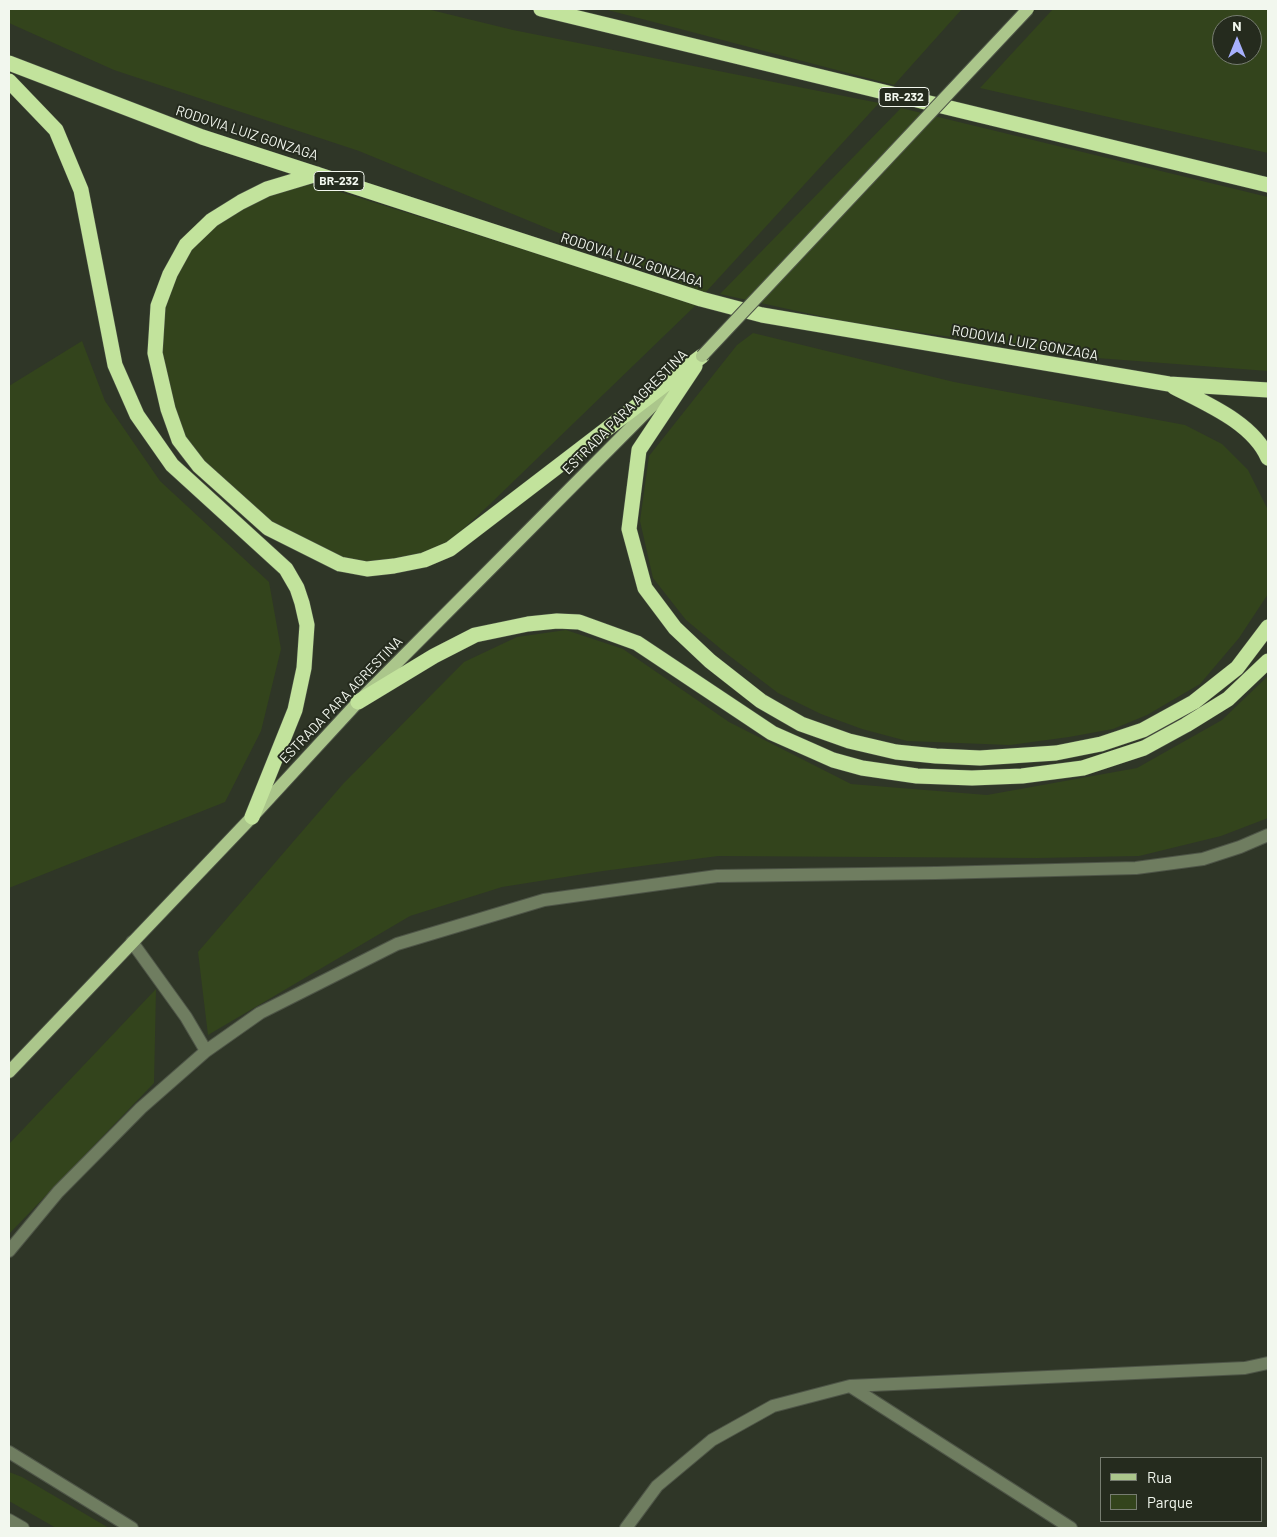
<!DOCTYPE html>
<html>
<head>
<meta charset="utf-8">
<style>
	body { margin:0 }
	#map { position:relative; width:1277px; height:1537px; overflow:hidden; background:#2f3627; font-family:Barlow,sans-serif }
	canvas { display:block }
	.frame { position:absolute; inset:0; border:10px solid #f2f7ee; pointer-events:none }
	.legend { position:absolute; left:1100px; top:1457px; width:162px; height:65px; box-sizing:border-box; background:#252b1e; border:1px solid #777d71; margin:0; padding:6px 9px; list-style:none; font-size:15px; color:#f2f7ee }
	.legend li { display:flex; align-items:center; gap:10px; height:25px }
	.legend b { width:25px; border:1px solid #777d71 }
	.north { position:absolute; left:1212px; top:15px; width:50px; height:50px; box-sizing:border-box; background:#252b1e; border:1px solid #777d71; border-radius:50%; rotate:0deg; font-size:14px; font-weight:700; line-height:20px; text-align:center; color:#f2f7ee }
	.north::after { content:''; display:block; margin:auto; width:18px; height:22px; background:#a7b0fc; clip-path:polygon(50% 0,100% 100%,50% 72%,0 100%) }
</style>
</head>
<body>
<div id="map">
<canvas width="1277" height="1537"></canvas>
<div class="frame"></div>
<ul class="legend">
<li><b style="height:6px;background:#abc68b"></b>Rua</li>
<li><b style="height:14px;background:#33441c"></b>Parque</li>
</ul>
<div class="north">N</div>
</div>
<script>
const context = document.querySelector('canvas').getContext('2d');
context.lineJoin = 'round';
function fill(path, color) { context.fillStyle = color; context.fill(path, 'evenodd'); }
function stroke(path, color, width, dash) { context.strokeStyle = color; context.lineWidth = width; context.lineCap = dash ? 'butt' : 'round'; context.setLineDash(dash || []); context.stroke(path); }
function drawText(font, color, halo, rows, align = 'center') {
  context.font = font + ' Barlow,sans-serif'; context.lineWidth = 4; context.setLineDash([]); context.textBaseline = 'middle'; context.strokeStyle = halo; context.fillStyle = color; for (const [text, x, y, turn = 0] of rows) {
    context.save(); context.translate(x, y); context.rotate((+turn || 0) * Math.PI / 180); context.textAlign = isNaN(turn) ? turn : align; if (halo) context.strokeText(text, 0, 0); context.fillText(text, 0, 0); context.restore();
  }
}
fill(new Path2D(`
	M9,9H427L513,30L879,103L705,293L359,151L114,70L9,23Z
	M604,9H962L894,85Z
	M1053,9H1268V153L980,88ZM1222,25H1252V55H1222Z
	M901,108L1268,197V371L1097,358L847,322L720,294Z
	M315,184L697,304L489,505L448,543L421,553L369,563L342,558L272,522L202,464L182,437L159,353L162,305L189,249L216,225L269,192Z
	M753,333L954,382L1185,425L1222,444L1248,470L1268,510V594L1239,638L1200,684L1147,715L1113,729L1069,737L1010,745L907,741L862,729L821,714L778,693L727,654L686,620L653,578L640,521L649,456L737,345Z
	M82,341L105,401L160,481L269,582L281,649L261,731L225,802L9,888V386Z
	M566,630L623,649L729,722L851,784L987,795L1137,768L1222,720L1268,676V818L1221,836L1139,856L1037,858L718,856L603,871L502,887L410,916L208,1035L198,952L343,784L464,662L517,637Z
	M156,989L154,1083L9,1234V1144Z
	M9,1472L22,1477L109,1528H56L9,1501Z`), '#33441c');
const minor = new Path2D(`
	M132,942L186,1017L206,1051
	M9,1251L58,1192L141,1108L206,1051L260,1013L397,944L544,900L717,876L936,873L1136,868L1203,859L1240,847L1268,835
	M850,1386L1071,1528
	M9,1452L132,1528
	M9,1520L23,1528
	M626,1528L657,1486L712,1440L773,1406L850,1386L1245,1368L1268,1363`);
const major = new Path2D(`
	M9,1072L252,817L358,702L674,384`);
const highway = new Path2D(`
	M541,9L1268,185
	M9,63L202,137L701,299L762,315L1169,384L1268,390
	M9,81L56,130L81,190L115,365L137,415L172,465L286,569L297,588L302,603L307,625L304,668L295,710L252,817
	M317,174L267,189L241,202L212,220L186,245L170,274L158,306L155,353L168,409L179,440L199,466L268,528L340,564L367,569L394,566L424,560L450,549L702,356
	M695,366L639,450L629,529L645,588L675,628L710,661L761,701L801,724L849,741L896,752L936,756L980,758L1056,753L1101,744L1143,730L1194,702L1237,668L1268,627
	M1174,387C1207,404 1253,423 1268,458
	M358,702L434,656L475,635L528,624L557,621L579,622L637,643L772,733L833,760L862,768L917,776L972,778L1022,776L1083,768L1144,748L1186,725L1228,699L1268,661`);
stroke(minor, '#4e5547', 14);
stroke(major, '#4e5547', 14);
stroke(highway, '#4e5547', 16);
stroke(minor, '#6f7d60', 12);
stroke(major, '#abc68b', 12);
stroke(highway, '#c2e39c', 15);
const majorBridge = new Path2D(`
	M702,356L1028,9`);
stroke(majorBridge, '#4e5547', 14, []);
stroke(majorBridge, '#abc68b', 12);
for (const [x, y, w] of [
	[904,97,50],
	[339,181,50]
]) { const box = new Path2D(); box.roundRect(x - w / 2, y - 9.5, w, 19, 4); context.fillStyle = '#252b1e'; context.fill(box); stroke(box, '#f2f7ee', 1); }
drawText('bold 12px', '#f2f7ee', null, [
	["BR-232",904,97],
	["BR-232",339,181]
]);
drawText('14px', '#f2f7ee', '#252b1e', [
	["RODOVIA LUIZ GONZAGA",247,133,18],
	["RODOVIA LUIZ GONZAGA",632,260,18],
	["RODOVIA LUIZ GONZAGA",1025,343,10],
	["ESTRADA PARA AGRESTINA",625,412,-45],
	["ESTRADA PARA AGRESTINA",341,700,-46]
]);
</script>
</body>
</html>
